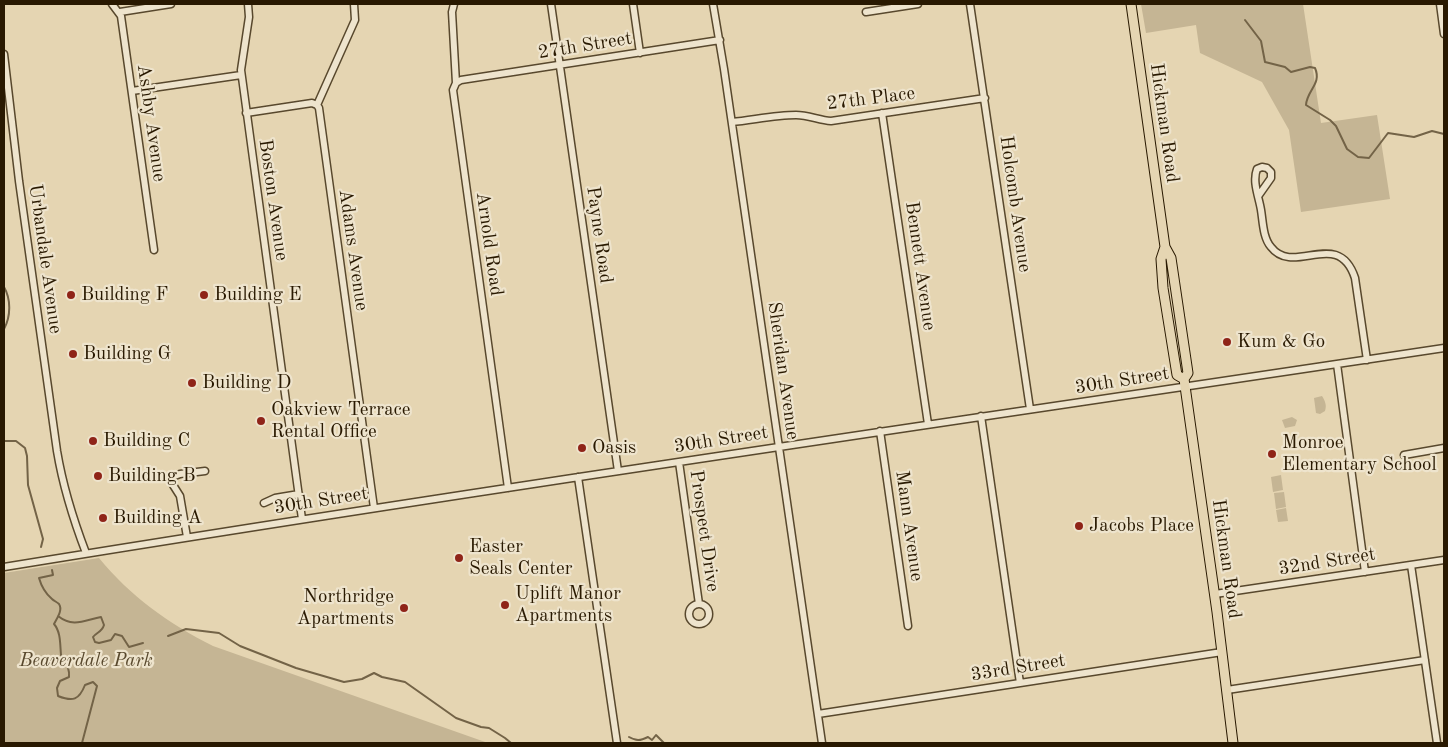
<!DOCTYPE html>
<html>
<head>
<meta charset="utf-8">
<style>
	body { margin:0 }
	#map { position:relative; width:1448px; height:747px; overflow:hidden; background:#e5d5b2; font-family:"Old Standard TT",serif }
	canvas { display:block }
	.frame { position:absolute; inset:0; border:5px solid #291901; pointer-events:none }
</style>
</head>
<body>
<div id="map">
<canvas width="1448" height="747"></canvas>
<div class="frame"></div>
</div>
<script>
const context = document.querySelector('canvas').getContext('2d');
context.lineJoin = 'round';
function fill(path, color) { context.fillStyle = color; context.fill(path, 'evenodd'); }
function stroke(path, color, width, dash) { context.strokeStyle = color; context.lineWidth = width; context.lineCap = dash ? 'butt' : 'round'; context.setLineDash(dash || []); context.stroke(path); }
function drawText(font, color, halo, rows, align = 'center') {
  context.font = font + ' "Old Standard TT",serif'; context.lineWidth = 4.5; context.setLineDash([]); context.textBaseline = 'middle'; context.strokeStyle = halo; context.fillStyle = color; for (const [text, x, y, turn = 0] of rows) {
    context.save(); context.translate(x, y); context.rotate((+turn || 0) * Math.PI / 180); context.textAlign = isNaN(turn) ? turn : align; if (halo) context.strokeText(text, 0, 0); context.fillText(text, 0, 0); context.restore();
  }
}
fill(new Path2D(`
	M1141,4H1303L1321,123L1377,115L1390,199L1301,212L1289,130L1262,82L1200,53L1196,25L1146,33Z
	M1322,396C1325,401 1327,405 1325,411L1320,414L1316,413L1314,398Z
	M1292,417L1297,420L1295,426L1285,428L1282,420Z
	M1281,475L1283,490L1273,492L1271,477Z
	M1284,492L1286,507L1276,509L1274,493Z
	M1286,508L1288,521L1278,522L1276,510Z
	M99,558C130,596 169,624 213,646L488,743H4V573Z`), '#c5b594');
stroke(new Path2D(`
	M1245,20L1261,41L1265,62L1285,67L1291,72L1310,67L1315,68C1322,84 1307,90 1306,105L1330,120L1336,126L1347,149L1358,157L1369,158L1388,133L1414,137L1432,131L1444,134
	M4,287C11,299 11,316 4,329
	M4,441H16L25,448L27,456L28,485L43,539L41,547
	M52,570L53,575L39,578C41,585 46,594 52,599C54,601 57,602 59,604C63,610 57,618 54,624C61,632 60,645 61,655C63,665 70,664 69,677L60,681L57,688L58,696C73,702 79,700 85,685L93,682L97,686L82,743
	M58,616C73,628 85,620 101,617L104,625C102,632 97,632 93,637L95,642L99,643L111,640L115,634L122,636L129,647L143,643
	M168,636L186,629L219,633L240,646L296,668L344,682L362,679L374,673L382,677L405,682L456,718L481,727L489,728L505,738L511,743
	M629,737C636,741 640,741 648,737L652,740L656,735L664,743`), '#736347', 2);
const minor = new Path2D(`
	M112,4L121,16L154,250
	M248,4L249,17L241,70L302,519
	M354,4L355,20L317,105L319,108L374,508
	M454,4L452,12L456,83L453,90L508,488
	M551,4L618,471
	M633,4L640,53
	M713,4L724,69L822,743
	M970,4L1030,409
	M1440,4L1444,34
	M120,12L171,4
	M866,12L918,4
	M4,54L19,181L57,451C63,487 73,519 86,553
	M456,83L461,80L720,40
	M132,91L241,75
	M246,113L312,103L317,105
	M882,113L928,424
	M732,122C753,120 775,115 796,115C808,115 819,120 831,121L985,98
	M1259,195L1271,178V172L1267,168L1262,167L1257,169C1252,182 1259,197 1261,210C1263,222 1263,238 1271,247C1294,277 1338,227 1355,278L1367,360
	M1337,364L1365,572
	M981,416L1020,683
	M880,431L908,626
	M1404,455L1444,448
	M679,462L699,604
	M578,477L617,743
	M264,503L275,498L299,494
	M187,537L180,496L173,485L172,477L180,474L205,471
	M1411,565L1437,743
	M4,567C483,489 964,420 1444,348
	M1215,594L1444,560
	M689 614a10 10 0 1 1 20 0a10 10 0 1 1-20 0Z
	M1227,690L1425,660
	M818,714L1222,652`);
const major = new Path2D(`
	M1131,4L1165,247L1171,258L1188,373L1184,379L1217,612L1233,743
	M1165,247L1161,259L1163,288L1177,375L1184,379`);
stroke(minor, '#58482d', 9);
stroke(major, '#291901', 11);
stroke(minor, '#eee4cd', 6);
stroke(major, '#e5d5b2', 9);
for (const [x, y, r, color] of [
	[71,295,5,"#8f2418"],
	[204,295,5,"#8f2418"],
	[1227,342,5,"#8f2418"],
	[73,354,5,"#8f2418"],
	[192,383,5,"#8f2418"],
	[261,421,5,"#8f2418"],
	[93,441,5,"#8f2418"],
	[582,448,5,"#8f2418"],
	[1272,454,5,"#8f2418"],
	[98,476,5,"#8f2418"],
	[103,518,5,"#8f2418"],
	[1079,526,5,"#8f2418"],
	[459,558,5,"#8f2418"],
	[505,605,5,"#8f2418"],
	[404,608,5,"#8f2418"]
]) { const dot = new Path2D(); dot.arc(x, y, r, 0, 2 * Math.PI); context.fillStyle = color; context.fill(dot); stroke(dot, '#eee4cd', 2); }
drawText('19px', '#291901', '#eee4cd', [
	["27th Street",585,46,-9],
	["27th Place",871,99,-7],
	["Ashby Avenue",151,123,82],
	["Hickman Road",1164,123,82],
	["Boston Avenue",273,200,82],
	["Holcomb Avenue",1015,204,82],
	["Payne Road",599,235,82],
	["Arnold Road",489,244,82],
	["Adams Avenue",353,250,82],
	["Urbandale Avenue",45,259,82],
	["Bennett Avenue",920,266,82],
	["Sheridan Avenue",783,371,82],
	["30th Street",1122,381,-9],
	["30th Street",721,440,-9],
	["30th Street",321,501,-9],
	["Mann Avenue",909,526,82],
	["Prospect Drive",704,531,82],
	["Hickman Road",1226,559,82],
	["32nd Street",1327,562,-9],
	["33rd Street",1018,668,-9]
]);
drawText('19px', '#291901', '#eee4cd', [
	["Building F",81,295],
	["Building E",214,295],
	["Kum & Go",1237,342],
	["Building G",83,354],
	["Building D",202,383],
	["Oakview Terrace",271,410],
	["Rental Office",271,432],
	["Building C",103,441],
	["Monroe",1282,443],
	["Elementary School",1282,465],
	["Oasis",592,448],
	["Building B",108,476],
	["Building A",113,518],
	["Jacobs Place",1089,526],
	["Easter",469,547],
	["Seals Center",469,569],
	["Uplift Manor",515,594],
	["Apartments",515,616],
	["Northridge",394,597,"right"],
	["Apartments",394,619,"right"]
], 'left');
drawText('italic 19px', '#58482d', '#eee4cd', [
	["Beaverdale Park",86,661]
]);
</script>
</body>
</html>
